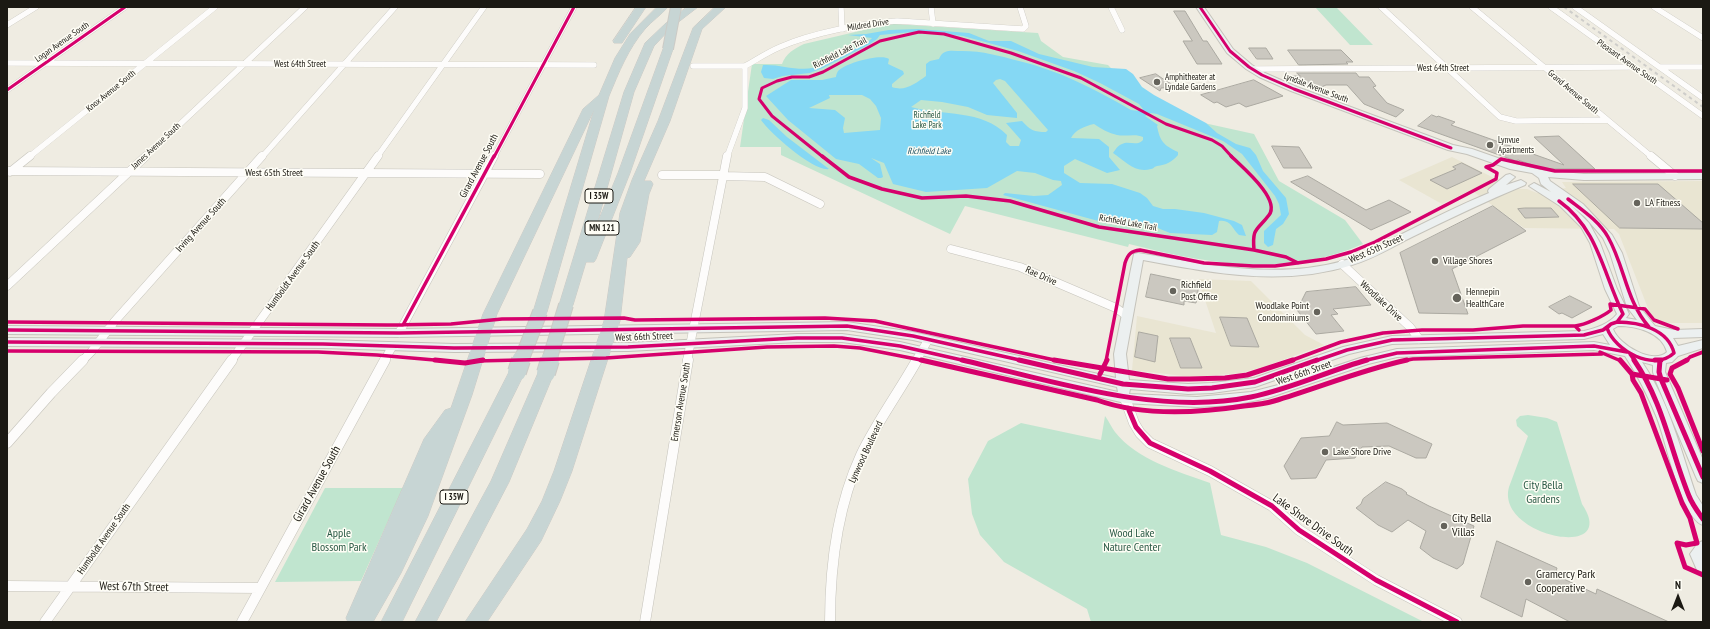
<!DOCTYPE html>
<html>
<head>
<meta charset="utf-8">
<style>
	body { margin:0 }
	#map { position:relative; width:1710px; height:629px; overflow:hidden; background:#efece2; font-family:"PT Sans Narrow",sans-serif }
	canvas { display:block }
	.frame { position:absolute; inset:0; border:8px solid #1b1913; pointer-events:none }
	.north { position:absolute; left:1658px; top:577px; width:40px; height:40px; -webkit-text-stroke:3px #fefdf5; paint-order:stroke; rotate:0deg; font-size:11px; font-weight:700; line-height:16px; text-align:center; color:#1b1913 }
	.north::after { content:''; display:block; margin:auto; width:14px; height:18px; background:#1b1913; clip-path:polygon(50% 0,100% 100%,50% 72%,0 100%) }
</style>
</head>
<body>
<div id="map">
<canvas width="1710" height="629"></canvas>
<div class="frame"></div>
<div class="north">N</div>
</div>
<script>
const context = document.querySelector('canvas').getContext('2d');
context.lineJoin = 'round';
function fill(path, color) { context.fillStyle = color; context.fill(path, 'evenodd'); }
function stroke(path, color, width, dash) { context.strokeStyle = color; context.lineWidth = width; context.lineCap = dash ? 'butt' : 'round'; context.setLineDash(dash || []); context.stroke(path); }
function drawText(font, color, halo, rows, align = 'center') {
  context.font = font + ' "PT Sans Narrow",sans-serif'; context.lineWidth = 3; context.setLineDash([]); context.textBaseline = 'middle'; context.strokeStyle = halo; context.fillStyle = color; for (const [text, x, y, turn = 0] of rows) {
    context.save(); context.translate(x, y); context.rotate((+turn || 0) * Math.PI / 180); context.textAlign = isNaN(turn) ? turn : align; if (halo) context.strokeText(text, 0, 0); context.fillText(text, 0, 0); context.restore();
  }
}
fill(new Path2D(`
	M1452,157L1516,189H1527L1537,193L1566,188L1562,182L1703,181V323H1666L1651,316L1619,234L1614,229L1524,228L1471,190L1442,204L1399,180Z
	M1198,279L1251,281L1305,335L1324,345L1266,366L1241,373L1192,377L1132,370L1137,316L1216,333Z`), '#e9e5d2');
fill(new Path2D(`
	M1315,7H1336L1373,45H1350Z
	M894,24L1038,33L1041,41L1063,57L1108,65L1154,112L1254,134L1279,181L1345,220L1363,244C1285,278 1208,264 1129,244L1128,247L965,206L950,234L781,155V147H740L752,64H782C786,53 794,49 804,44L885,25Z
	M1528,415L1547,418L1557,422L1582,504C1621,562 1495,536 1509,487L1528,436L1517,426L1516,420L1520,416Z
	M1105,416C1109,421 1111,427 1115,432C1137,460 1177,471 1210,483L1221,535L1266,547L1307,563L1424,622H1091L1087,609L1004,562L980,535L972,514L968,479L988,441L1021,423L1101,440Z
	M325,488H403L361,581L275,582Z`), '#c0e5cf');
fill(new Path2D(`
	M918,29L969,33L989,41H1011L1039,54L1093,67L1126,69L1133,74L1142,87L1154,95L1206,123L1217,133L1236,144L1250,148L1256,155L1263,171L1286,198L1289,214L1283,224L1276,229L1273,245L1268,247L1264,243V231L1281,215L1279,204L1275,196L1242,154L1223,141L1157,114L1151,113L1145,116L1158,125L1157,126C1160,141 1163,145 1178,152V155C1172,162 1166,165 1157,166C1153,167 1155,168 1151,169C1135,174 1124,160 1113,153C1116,149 1117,146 1122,144C1129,140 1136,147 1143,140V137C1135,133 1126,137 1117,135C1109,133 1101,129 1094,124C1085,126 1075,130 1071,138L1099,139L1109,147V157L1120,170L1107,173L1075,159L1064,166V173L1080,183L1112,184L1140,193L1147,198L1153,206L1163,209H1175L1204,213L1234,221L1242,225L1246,236L1239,235C1232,229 1231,219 1219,221L1217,232L1212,235L1170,233L1160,229L1150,223L1133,224L1128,226L1102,222L1003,195L1005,193L1034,196L1048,195L1062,185L1061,181L1053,180L1035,173L1017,171L987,188L926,192L893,184L884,163L871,158L880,164L883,177L881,178H878L859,164L836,159L788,120L766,96L791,80H822L836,77C836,75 837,73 838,71C845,63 882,53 889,59L888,64L903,71L904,74L892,84V87C905,92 916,83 926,76V64L930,61L939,59C943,48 953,51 962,51C983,51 1000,56 1019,61C1060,71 1095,89 1131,110L1139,111L1143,109L1139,104L1100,83L1074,71L1018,51L963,36L923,31L880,35L877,39L870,44L823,68L810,73L783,76L773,79L764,78L761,72L763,65C779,64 796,71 813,68C830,66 850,50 867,43L872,38L848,35L866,34L889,30ZM1000,79L1005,81L1048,130L1046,132C1034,132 1030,130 1022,121L1006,123L1021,140L1019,146H1010L1006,142L1007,135C982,109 943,116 911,107L921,100L942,102L968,107L987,115L1017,118V113L993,83L996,80ZM829,95H862L870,99L876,106L881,118L880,130L844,133L843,128L845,118L835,110L809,108L830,98Z
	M763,118L769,120L787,137L829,169C814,172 770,133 761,120Z`), '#85d8f4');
const building = new Path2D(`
	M1174,11H1185L1203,41H1207L1222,64H1197L1183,41H1192Z
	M1249,48H1266L1273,59H1257Z
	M1288,50H1341L1353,62H1346L1348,64L1299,65Z
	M1297,73H1356L1359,77H1369L1376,86L1373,87L1387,103L1404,110L1396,117L1364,104L1347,85H1326L1317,89L1284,77V76H1300Z
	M1156,74L1166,81L1177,87L1161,88L1160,91L1140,78Z
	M1254,80L1283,96L1246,107L1239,103L1226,107L1217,102L1214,103L1201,95Z
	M1432,115L1437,117L1438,116L1455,122L1451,125L1564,165L1534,137L1559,136L1595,169H1544L1518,160L1516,161L1418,126Z
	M1272,146L1299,147L1312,168H1284Z
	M1462,163L1482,173L1447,189L1430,180L1456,169L1453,167Z
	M1308,176L1366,210L1389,200L1411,212L1371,230L1291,182Z
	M1573,184H1658L1703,223V229L1620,228Z
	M1493,206L1526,231L1452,269L1468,314L1419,313L1400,253Z
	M1525,208H1551L1559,217L1525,218L1518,209Z
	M1151,274L1199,284L1196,303L1184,301V305L1146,297Z
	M1356,287L1371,305L1333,309L1338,314L1331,315L1344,331L1316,334L1297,310L1306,292Z
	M1570,296L1592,307L1572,318L1562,313L1559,314L1549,307Z
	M1220,317L1247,318L1259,347L1231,346Z
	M1139,332L1158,336L1155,362L1135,357Z
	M1170,338H1190L1202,368H1181Z
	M1337,422L1343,425L1387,423L1432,444L1426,458H1416L1389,446L1362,447L1355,458L1326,460L1316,478L1291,479L1284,466L1301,438L1329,436Z
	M1386,482L1402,489L1407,493L1406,494L1429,506L1456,518L1455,520L1465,525L1467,523L1474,526L1463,564L1457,569L1433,558L1420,548L1426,531L1408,520L1392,532L1378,525L1356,508L1361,504L1363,499Z
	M1497,541L1557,568L1555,575L1596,594L1597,589L1669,622H1570L1526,599L1522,617L1481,597Z`);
fill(building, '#cbc8c0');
stroke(building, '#aba9a1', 1);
const streetFar2 = new Path2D(`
	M841,7L842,29
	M931,7L933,24
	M1111,7L1122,30
	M1381,7L1500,117L1516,121L1607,120
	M1472,7L1652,157
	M1551,7L1703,116
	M1575,7L1703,98
	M1654,7L1703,38
	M7,25L36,7
	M7,63L594,65
	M693,66H745
	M745,66C756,60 768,52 780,47C812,33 863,23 897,21L1023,29L1026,26L1020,7
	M1661,67H1703
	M1253,69L1633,67
	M7,90L125,7
	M29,157L215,7
	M145,157L305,7
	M262,157L395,7
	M377,157L484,7
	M494,157L574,7
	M727,157L745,108V66`);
const streetFar1 = new Path2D(`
	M1651,156L1675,176
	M7,171L540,174
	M10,172L30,156
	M662,175H723
	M723,176L765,177L820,204
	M951,249L1020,267L1116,308L1127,316
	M1342,264L1410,327L1419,339
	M7,286L146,156
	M399,333L494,156
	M82,361L92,351L114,322L262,156
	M231,361L378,156
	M384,361L392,347
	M687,361L727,156
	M916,361L928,340`);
const street = new Path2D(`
	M1125,398L1134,423L1140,433L1150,443L1210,471L1272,506L1299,530L1376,580L1457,622
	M7,443L51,393L83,360
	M7,586L260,588
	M45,622L232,360
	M242,622L385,360
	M645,622L688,360
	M830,622C830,565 837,507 861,455C877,422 899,392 917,360`);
const secondary = new Path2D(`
	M1196,7H1204L1233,49L1252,65L1265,73L1297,87L1453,145L1472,149L1515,164L1541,170L1584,174L1703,173V179L1584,180L1548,177L1550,181L1583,204L1612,235L1622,253L1639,306L1655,326L1674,330L1703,329V337L1673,338L1678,346L1703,340V348L1678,356L1672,362L1666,363L1665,372L1703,460V483L1698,481L1696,477L1655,379L1653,372V365L1642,362C1669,401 1681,451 1696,495L1703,506V525C1681,518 1666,440 1657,418C1648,396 1638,376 1625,356L1594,350L1397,357L1368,364L1268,398L1233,405L1197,407L1125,403L900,350L842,342H797L628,351L454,352L323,348L7,346V338L323,340L454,344L628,343L797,334H842L900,342L1118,392L1117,387L913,340L847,330L399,337L7,334V326L399,329L847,322L913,332L1116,378L1114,354L1134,254L1138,253C1206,264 1275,280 1343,261C1364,255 1384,243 1404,233C1432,219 1460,205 1489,193L1488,191L1489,189L1506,175L1510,174L1515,177L1506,185L1521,180L1526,183L1525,185C1486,201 1449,219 1412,237C1392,247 1373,259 1352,265C1282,287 1213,273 1143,260L1126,354L1129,380L1188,384L1212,383L1254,378L1343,347L1392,336L1584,331C1596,328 1609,324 1617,314L1605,289L1590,243L1581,227L1560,206L1529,186L1534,183L1551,192L1541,184L1539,178L1532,173L1510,169L1467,154L1448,150L1291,91L1259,77L1246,69L1227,53ZM1572,206L1585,217L1603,238L1610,253L1627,307L1637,320L1626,318L1629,314L1617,289L1600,243L1589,223ZM1618,326C1636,326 1662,332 1667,352C1653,365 1619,345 1613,329ZM1603,334L1610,345L1594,342L1397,349L1360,358L1282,384L1251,392L1197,397L1129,394L1130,389L1188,394L1212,393L1255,387L1349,354L1392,344L1584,339Z
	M1703,541V572L1697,570L1690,554L1698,543Z`);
const highway = new Path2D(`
	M636,7H646L622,43H614L613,41Z
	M657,7H668C661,15 652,21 645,29C628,49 619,72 609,96L547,312L545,315L540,317L535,315L533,312L594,110L497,314L472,395L428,516L401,573L373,622H348L346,618L424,439L445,410L451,408L483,314L583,109L599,95L615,58L630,34Z
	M687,7H698L672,27L654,46L634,92L597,224L618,173L663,49L664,47H672L673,49L630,173L596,259L594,262H586L573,305L571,308L566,310L561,308L559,305L624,92L645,43L666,23Z
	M715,7H726L702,29L670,121L644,181H651L653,184L649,194L640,242L630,257L627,258L620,321L572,471L560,501L541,541L487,622H465L527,529L542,501L554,471L604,321L620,213L632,180L658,121L693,28Z
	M517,366L523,368L525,372L402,622H381L509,372L511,368Z
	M546,367L552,369L554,373L509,482L436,622H415L491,481L538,373L540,369Z`);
stroke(streetFar2, '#c5c3bb', 6);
stroke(streetFar1, '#c5c3bb', 9);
stroke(street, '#c5c3bb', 11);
stroke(secondary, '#c5c3bb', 2);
stroke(highway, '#cccac5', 1);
stroke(streetFar2, '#fdfcfb', 5.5);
stroke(streetFar1, '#fdfcfb', 8);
stroke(street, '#fdfcfb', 10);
fill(secondary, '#ecf0f0');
fill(highway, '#c7d5d4');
stroke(new Path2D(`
	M1564,7L1703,107`), '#cecdca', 2, [3.5, 3.5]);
const highwayBridgeFar2 = new Path2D(`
	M668,49L676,7`);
const highwayBridgeFar1 = new Path2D(`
	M521,361L540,312
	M549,361L566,305`);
const highwayBridge = new Path2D(`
	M517,372L521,360
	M546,373L550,360`);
stroke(highwayBridgeFar2, '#cccac5', 12, []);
stroke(highwayBridgeFar1, '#cccac5', 16, []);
stroke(highwayBridge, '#cccac5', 20, []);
stroke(highwayBridgeFar2, '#c7d5d4', 10);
stroke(highwayBridgeFar1, '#c7d5d4', 14);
stroke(highwayBridge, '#c7d5d4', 18);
stroke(new Path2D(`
	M1200,7L1230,51L1249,67L1262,75L1294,89L1451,148
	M7,90L125,7
	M494,157L574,7
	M823,157L772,116L759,99L762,88L777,81L792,77H809L823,72L880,41L919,32L944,34L1011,53L1081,78L1166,124L1212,140L1222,146L1232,157`), '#d6006c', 3);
stroke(new Path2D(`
	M822,156L849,177L882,189L922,198L966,196L1010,201L1099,227L1254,250
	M1231,156C1242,167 1281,199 1269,215C1257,231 1252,227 1254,250
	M1486,167L1493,165L1501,159L1555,171H1703
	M1568,199C1582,210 1599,221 1608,237C1625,267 1626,301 1649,327
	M1559,201C1598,229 1603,273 1623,314L1617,322
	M1254,250L1286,257L1298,263
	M7,322L387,325L451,324L502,319L624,318L635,320L825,318L875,321L1059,361
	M1617,322C1639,322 1668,329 1674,353C1654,372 1615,351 1607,328L1611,324Z
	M403,325L494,156
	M7,330L399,333L847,326L913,336L1024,361
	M1579,330L1575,326C1585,325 1604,316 1611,310L1610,304L1645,309L1654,320L1678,329
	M7,342L323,344L454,348L628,347L797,338H842L900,346L966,361
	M7,351L318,352L377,355L446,361
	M1600,352L1621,361
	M1630,354L1635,361
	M476,361L606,358L767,347L834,346L860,348L926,361
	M1106,361L1125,263C1128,254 1131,251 1140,250L1204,263L1253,266H1275L1326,259L1351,252L1375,242L1496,179L1497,173L1486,167
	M1290,361L1341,342L1383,333L1422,330H1473L1523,326H1575
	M1315,361L1347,350L1392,340L1584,335L1603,330L1611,324
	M1363,361L1397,353L1594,346L1627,352
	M1402,361L1413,359L1602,354
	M1686,361L1690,357L1703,352`), '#d6006c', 3.5);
stroke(new Path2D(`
	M435,360L465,363L483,360
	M921,360L1097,400C1141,416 1198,413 1244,406C1254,405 1264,404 1274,401C1318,388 1361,370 1407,360
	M962,360C1053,381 1158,416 1251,397C1291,389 1328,371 1367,360
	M1019,360L1123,384L1188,389L1212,388L1255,382L1317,360
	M1054,360L1168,379H1190L1225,378L1247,375L1293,360
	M1620,360L1632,374L1667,380
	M1634,360C1663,402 1670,449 1689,496C1692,504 1698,512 1703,519
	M1655,360H1661
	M1660,360L1659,372L1661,379L1703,477
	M1687,360L1672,368L1670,374L1678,388L1703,451
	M1100,374L1107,360
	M1632,374L1633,380L1641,393L1682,503L1690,518L1697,543L1686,545L1677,543L1685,567L1703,575
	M1128,408L1136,427L1150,443L1210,471L1272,506L1299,530L1376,580L1457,622`), '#d6006c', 5);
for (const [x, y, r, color] of [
	[1157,82,4,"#65635b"],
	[1490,145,4,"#65635b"],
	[1637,203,4,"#65635b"],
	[1435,261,4,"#65635b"],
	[1173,291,4,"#65635b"],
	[1457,298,5,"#65635b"],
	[1317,312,4,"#65635b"],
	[1325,452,4,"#65635b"],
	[1444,526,4,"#65635b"],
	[1528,582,4,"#65635b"]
]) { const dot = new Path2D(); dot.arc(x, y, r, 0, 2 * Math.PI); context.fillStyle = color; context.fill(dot); stroke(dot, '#fefdf5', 1.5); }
drawText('9px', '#1b1913', '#fefdf5', [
	["Mildred Drive",868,25,-9],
	["Logan Avenue South",62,42,-35],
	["Richfield Lake Trail",840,53,-27],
	["Pleasant Avenue South",1627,62,35],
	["West 64th Street",300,64],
	["West 64th Street",1443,68],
	["Lyndale Avenue South",1316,88,21],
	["Knox Avenue South",111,91,-39],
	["Grand Avenue South",1573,92,40],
	["James Avenue South",156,146,-43],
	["Richfield Lake Trail",1128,223,10]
]);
drawText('9px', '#1b1913', '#fefdf5', [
	["Amphitheater at",1165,77],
	["Lyndale Gardens",1165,87],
	["Lynvue",1498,140],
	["Apartments",1498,150]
], 'left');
drawText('9px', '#2b5a46', '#fefdf5', [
	["Richfield",927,115],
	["Lake Park",927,125]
]);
drawText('italic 9px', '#1a4d5f', '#fefdf5', [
	["Richfield Lake",929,151]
]);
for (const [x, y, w] of [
	[599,196,28],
	[602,228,34],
	[454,497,28]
]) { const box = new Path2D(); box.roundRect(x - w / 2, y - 7, w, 14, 3); context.fillStyle = '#fefdf5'; context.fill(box); stroke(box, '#1b1913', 1); }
drawText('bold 9px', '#1b1913', null, [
	["I 35W",599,196],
	["MN 121",602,228],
	["I 35W",454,497]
]);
drawText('10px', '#1b1913', '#fefdf5', [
	["Girard Avenue South",479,166,-62],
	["West 65th Street",274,173],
	["Irving Avenue South",201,225,-48],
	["West 65th Street",1376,249,-24],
	["Humboldt Avenue South",293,276,-54],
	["Rae Drive",1041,276,24],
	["Woodlake Drive",1381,301,43],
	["West 66th Street",644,337,-2],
	["West 66th Street",1304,373,-19],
	["Emerson Avenue South",681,402,-81],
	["Lynwood Boulevard",866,452,-65],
	["Humboldt Avenue South",104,539,-55]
]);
drawText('10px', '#1b1913', '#fefdf5', [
	["LA Fitness",1645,203],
	["Village Shores",1443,261],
	["Richfield",1181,285],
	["Post Office",1181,297],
	["Hennepin",1466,292],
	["HealthCare",1466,304],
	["Woodlake Point",1309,306,"right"],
	["Condominiums",1309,318,"right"],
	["Lake Shore Drive",1333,452]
], 'left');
drawText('12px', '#1b1913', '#fefdf5', [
	["Girard Avenue South",317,484,-61],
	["Lake Shore Drive South",1313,525,36],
	["West 67th Street",134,587,1]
]);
drawText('12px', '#2b5a46', '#fefdf5', [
	["City Bella",1543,486],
	["Gardens",1543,500],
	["Apple",339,534],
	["Blossom Park",339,548],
	["Wood Lake",1132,534],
	["Nature Center",1132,548]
]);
drawText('12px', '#1b1913', '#fefdf5', [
	["City Bella",1452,519],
	["Villas",1452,533],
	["Gramercy Park",1536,575],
	["Cooperative",1536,589]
], 'left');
</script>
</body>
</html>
